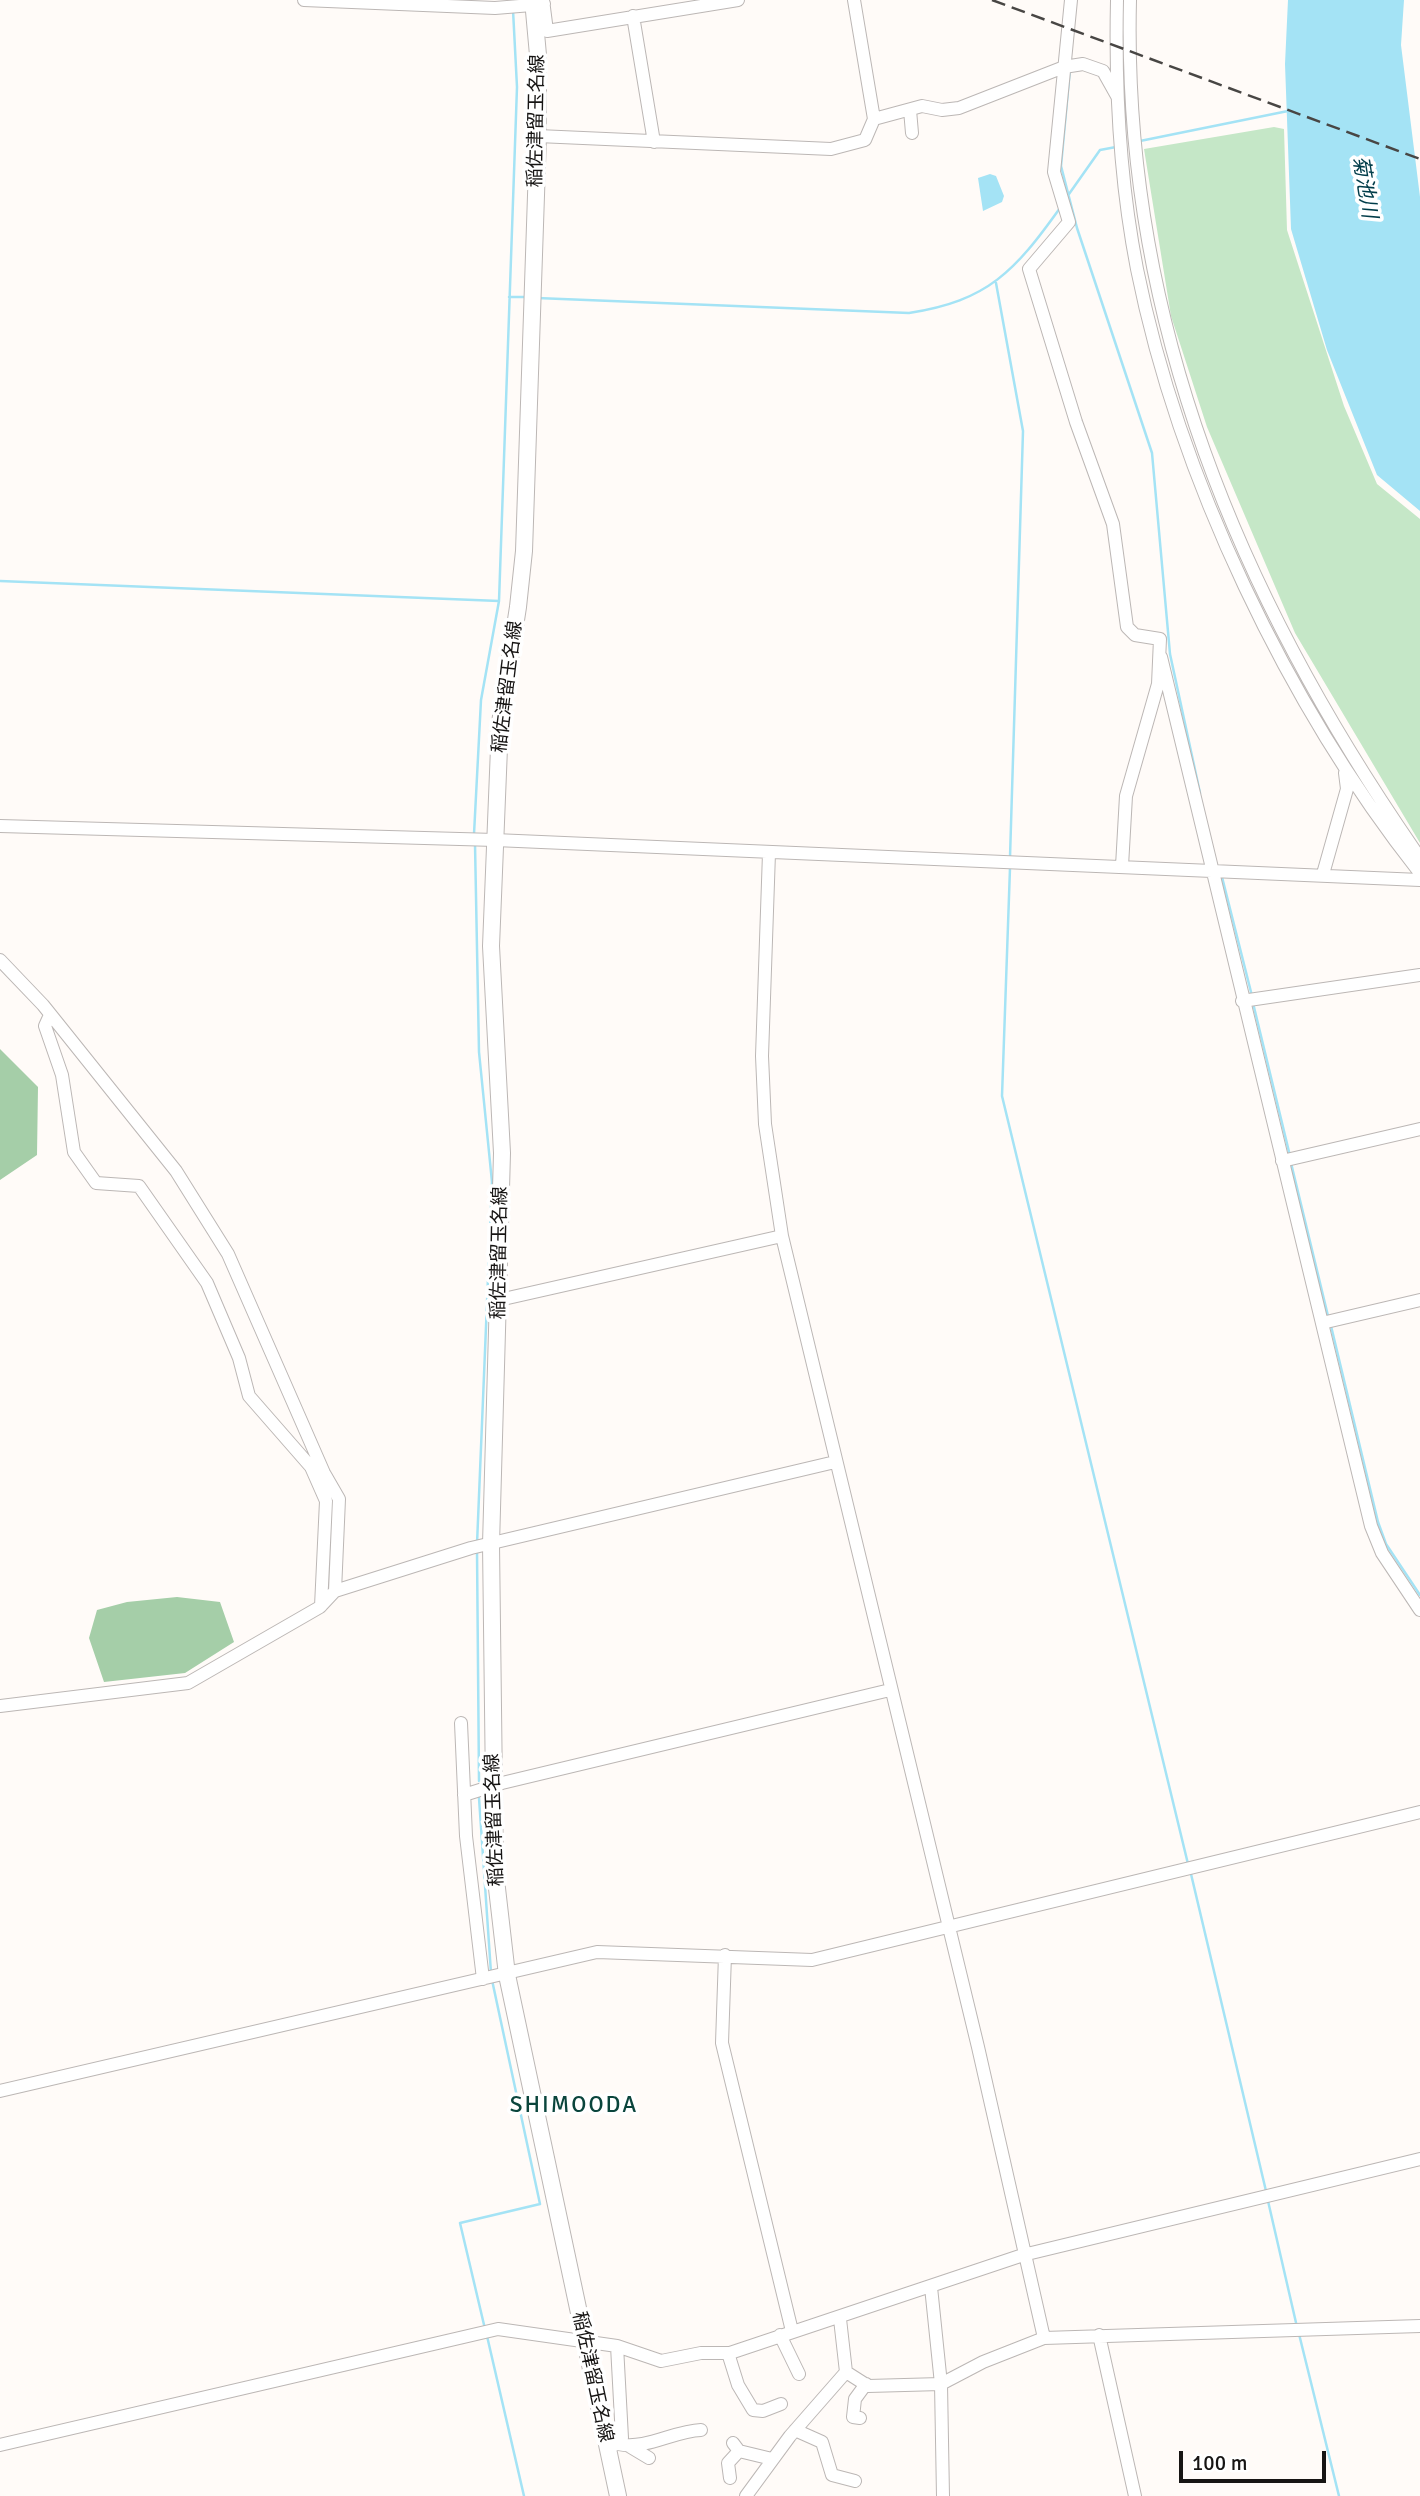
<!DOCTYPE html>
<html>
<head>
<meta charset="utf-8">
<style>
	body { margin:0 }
	#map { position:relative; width:1420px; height:2496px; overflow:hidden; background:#fffbf8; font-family:Signika,sans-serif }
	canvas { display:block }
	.scale { position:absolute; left:1179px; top:2451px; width:147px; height:32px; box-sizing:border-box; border:4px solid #171514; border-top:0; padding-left:9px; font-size:21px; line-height:24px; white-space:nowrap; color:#171514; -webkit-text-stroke:5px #fff; paint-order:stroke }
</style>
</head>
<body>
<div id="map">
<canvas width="1420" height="2496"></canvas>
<div class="scale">100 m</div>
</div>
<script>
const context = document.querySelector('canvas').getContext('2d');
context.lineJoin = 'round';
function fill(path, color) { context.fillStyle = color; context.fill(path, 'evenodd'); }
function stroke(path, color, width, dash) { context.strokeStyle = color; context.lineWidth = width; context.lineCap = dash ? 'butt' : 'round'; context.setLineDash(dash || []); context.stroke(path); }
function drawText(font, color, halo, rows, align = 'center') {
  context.font = font + ' Signika,"Noto Sans JP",sans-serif'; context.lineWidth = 7; context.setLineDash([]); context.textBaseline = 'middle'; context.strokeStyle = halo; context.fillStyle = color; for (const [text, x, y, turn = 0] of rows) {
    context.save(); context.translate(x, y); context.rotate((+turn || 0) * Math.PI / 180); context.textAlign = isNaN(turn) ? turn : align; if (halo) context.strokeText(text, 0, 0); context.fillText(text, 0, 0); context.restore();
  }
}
fill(new Path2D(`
	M1274,127L1284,129L1287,230L1344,406L1377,484L1420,519V843L1295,633L1207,427L1171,316L1144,149Z`), '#c5e7c7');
fill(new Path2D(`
	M0,1049L38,1087L37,1155L0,1180Z
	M177,1597L220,1602L234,1642L185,1673L104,1682L89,1638L97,1610L127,1602Z`), '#a5cea8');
fill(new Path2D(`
	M1288,0H1404L1401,45L1420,197V511L1377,475L1327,350L1291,229L1285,64Z
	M990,174L996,176L1004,196L1002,202L983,211L978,178Z`), '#a4e3f5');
stroke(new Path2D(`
	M1070,69L1061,166L1077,228L1152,453L1170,654L1200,793
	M1140,141L1288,111
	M1069,194L1100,150L1116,147
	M996,283L1023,431L1010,857
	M509,297H527
	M537,298L909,313C988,301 1015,271 1060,208
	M0,581L499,601
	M474,834L481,700L499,601L517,87L513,10
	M475,844L479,1052L492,1182L477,1544
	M1010,868L1002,1096L1188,1864
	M1222,877L1252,996
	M1253,1003L1290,1156
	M1291,1163L1328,1316
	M1331,1326L1378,1522L1386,1544L1420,1595
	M477,1550L479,1781
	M479,1798L491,1973
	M1191,1874L1266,2191
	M1268,2201L1297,2327
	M485,2329L460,2223L540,2204L492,1980
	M1299,2334L1339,2496
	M487,2336L524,2496`), '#a4e3f5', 2.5);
const minor = new Path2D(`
	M304,0L495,8L544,4
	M543,0L547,31L738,0
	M1071,0L1054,172L1069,222L1029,269L1076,422L1113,524L1127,627L1135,635L1160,639L1158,684L1126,796L1122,866
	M1117,0C1115,88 1120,182 1137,269C1179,478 1288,706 1420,873
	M1130,0C1122,319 1240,600 1420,858
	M633,16L654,142
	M910,110L912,133
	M874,119L922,106L942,110L959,108L1064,67L1083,64L1103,71L1117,96
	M538,136L831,149L865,140L874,119L854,0
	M1161,657L1371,1526L1382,1553L1420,1610
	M0,826L495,840L1420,880
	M769,853L762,1056L765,1124L782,1236L978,2047L1044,2338
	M1323,874L1347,789L1345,773
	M0,960L43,1005L176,1171L228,1254L324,1473L339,1499L335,1591
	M1242,1001L1420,975
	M50,1015L45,1026L62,1075L74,1152L96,1183L139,1186L207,1283L239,1358L249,1396L311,1467L326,1501L321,1606
	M1282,1161L1420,1129
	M499,1300L782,1236
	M1322,1323L1420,1300
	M0,1706L188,1683L320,1607L335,1591L471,1548L835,1462
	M461,1723L466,1836L483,1979
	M464,1795L502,1783L890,1690
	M725,1955L722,2043L792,2331
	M0,2091L597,1952L812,1960L1420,1812
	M931,2287L941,2384L943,2496
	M780,2335L799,2374
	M1099,2335L1135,2496
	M728,2353L738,2385L753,2410L763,2411L781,2404
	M846,2372L868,2386L941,2384L983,2362L1044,2338L1420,2326
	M860,2418L853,2417L855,2399L866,2384
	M795,2430L822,2442L832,2475L855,2481
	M733,2443L739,2451L772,2459
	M618,2444C647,2450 673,2431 701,2430
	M0,2445L498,2329L617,2346L661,2361L701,2353H730L1023,2255L1420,2159
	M629,2446L649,2458
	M608,2450L622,2438L617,2346
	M730,2478L728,2463L739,2451
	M746,2496L790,2436L846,2372L840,2319`);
const major = new Path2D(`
	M533,0L538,55V136L524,551L518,607L500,723L491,946L502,1153L491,1544L495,1871L507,1975L618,2496`);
stroke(minor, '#bcb7b5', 14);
stroke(major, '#bcb7b5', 18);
stroke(minor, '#fff', 12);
stroke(major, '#fff', 16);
stroke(new Path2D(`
	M992,0L1420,159`), '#484644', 2.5, [14, 7]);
drawText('19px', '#171514', '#fff', [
	["稲佐津留玉名線",537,121,-89],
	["稲佐津留玉名線",508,687,-83],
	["稲佐津留玉名線",500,1253,-89],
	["稲佐津留玉名線",495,1820,-92],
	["稲佐津留玉名線",592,2377,78]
]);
drawText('italic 21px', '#003c49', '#fff', [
	["菊池川",1364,187,81]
]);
context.letterSpacing = '2px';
drawText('23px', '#0a453c', '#fff', [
	["SHIMOODA",574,2106]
]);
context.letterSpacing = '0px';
</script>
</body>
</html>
